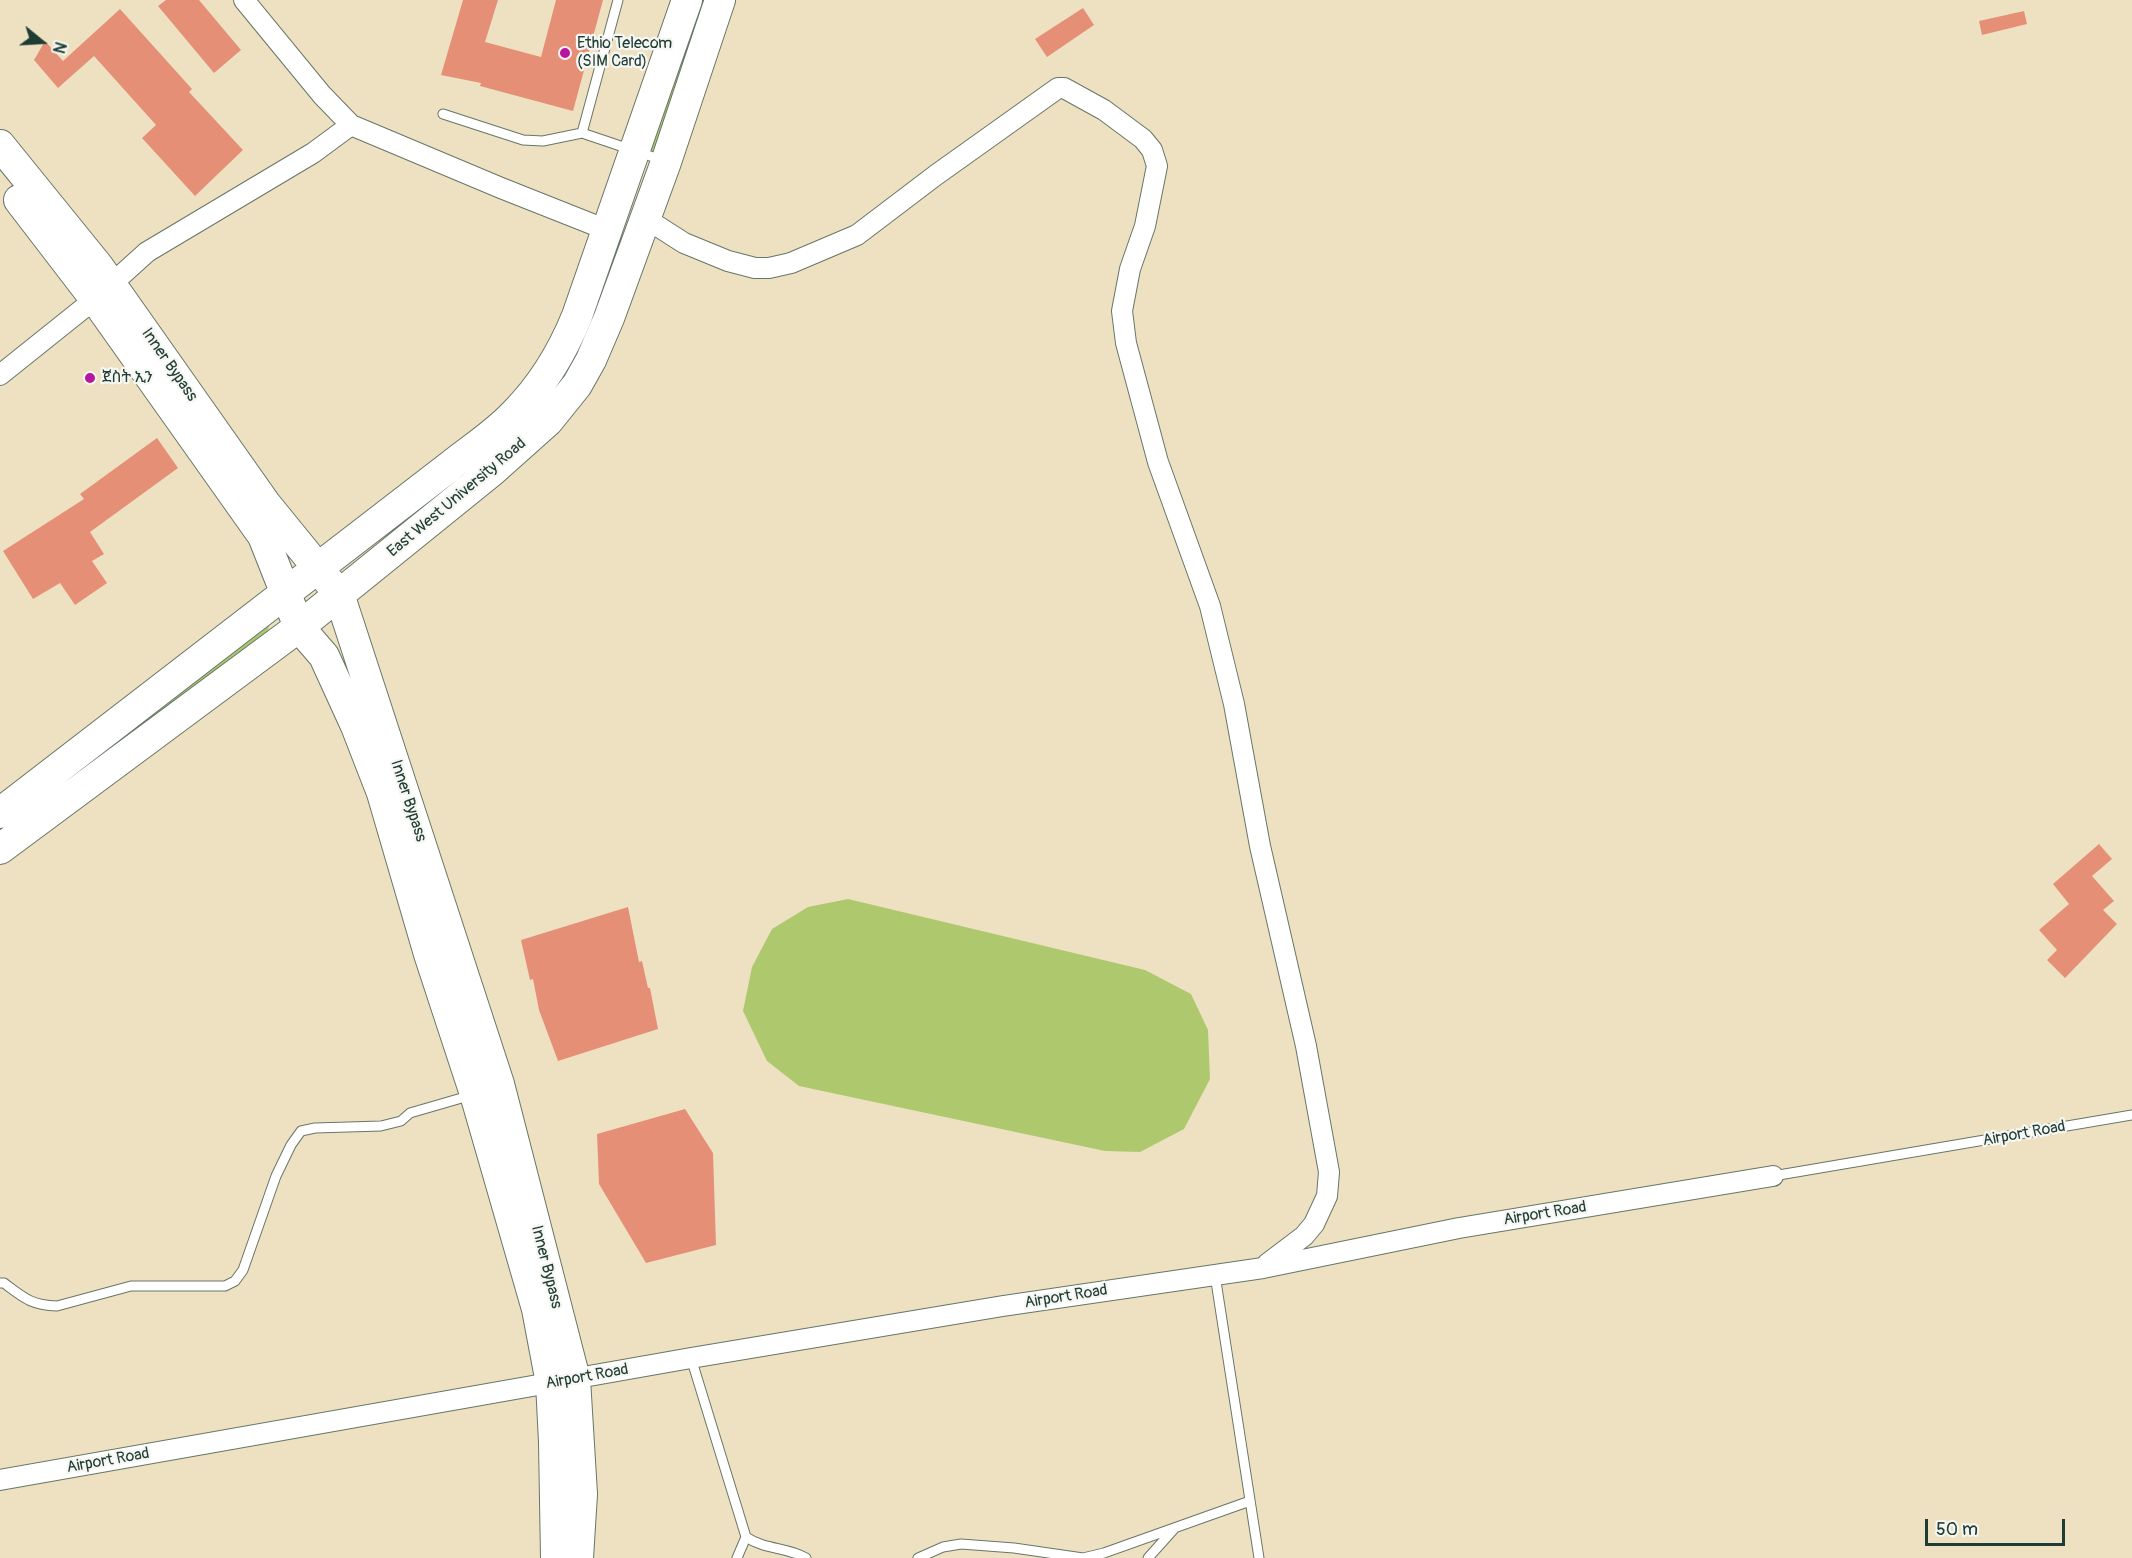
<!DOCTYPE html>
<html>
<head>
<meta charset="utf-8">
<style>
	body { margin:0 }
	#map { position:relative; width:2132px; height:1558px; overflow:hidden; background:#eee1c2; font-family:Pangolin,sans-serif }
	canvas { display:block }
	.north { position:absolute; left:12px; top:12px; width:60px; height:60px; -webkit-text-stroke:4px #f6f6f2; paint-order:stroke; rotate:108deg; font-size:16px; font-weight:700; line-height:24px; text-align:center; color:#1f3d34 }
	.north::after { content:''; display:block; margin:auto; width:21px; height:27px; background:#1f3d34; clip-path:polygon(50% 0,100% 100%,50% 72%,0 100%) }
	.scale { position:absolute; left:1925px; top:1519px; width:140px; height:27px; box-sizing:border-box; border:3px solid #1f3d34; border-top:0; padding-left:8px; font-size:18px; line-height:21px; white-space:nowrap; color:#1f3d34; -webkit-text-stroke:4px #f6f6f2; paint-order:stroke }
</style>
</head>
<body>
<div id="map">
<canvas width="2132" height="1558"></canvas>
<div class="north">N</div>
<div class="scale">50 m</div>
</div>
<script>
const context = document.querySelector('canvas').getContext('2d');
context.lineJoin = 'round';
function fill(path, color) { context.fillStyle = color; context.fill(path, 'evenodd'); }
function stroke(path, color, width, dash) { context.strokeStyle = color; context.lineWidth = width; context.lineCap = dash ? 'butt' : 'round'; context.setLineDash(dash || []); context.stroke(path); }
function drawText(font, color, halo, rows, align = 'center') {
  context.font = font + ' Pangolin,"Noto Sans Ethiopic",sans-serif'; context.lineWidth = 4.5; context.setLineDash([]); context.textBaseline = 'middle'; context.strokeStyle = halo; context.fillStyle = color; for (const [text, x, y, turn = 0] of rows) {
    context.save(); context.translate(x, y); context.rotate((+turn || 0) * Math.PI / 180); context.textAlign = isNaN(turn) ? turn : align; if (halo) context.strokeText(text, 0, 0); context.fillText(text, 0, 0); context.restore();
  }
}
fill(new Path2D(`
	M694,0H708L657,147L652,151L647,149Z
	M262,623L269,626L268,631L263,637L0,842V828Z
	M848,899L1145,970L1191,994L1208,1030L1210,1079L1184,1129L1140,1152L1105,1151L799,1086L767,1061L743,1011L752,967L772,929L808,907Z`), '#aec86e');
fill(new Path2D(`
	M166,0H199L241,50L214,73L158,6Z
	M463,0H498L485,42L541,57L556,0H603L573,111L480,86L481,83L441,75Z
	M1083,8L1094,25L1047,57L1035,39Z
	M120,9L192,89L189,92L243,150L195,196L142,138L156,125L94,56L58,88L34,60L45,41L63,61Z
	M2024,11L2027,24L1982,35L1979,21Z
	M157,438L178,468L90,532L104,554L92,561L107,583L75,605L60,583L33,599L3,551L84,499L80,494Z
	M2099,844L2112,859L2092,876L2114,901L2103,910L2117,924L2065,978L2047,960L2057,950L2039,930L2069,904L2053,884Z
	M628,907L639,962L642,961L648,988H650L658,1029L558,1061L539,1010L533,979L530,980L521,940Z
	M685,1109L713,1153L716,1245L646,1263L599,1184L597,1134Z`), '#e59076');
const lane = new Path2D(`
	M443,114L523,140L543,141L582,133L662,160
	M582,133L618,0
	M1773,1176L2132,1115
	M1215,1275L1259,1558
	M0,1283H4C24,1298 31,1305 57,1306L131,1286H225L235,1281L243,1270L276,1176L291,1145L301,1131L315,1128L381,1126L401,1121L410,1113L472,1095
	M691,1358L746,1537L737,1558
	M746,1537C765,1550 787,1547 806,1558
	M918,1558L943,1547L961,1544L1014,1548L1083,1558L1104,1553L1250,1501
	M1148,1558L1174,1529`);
const street = new Path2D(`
	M244,0L322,95L351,125L501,188L607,230
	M645,218L684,243L728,261L755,268H769L791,263L857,235L936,175L1058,88H1064L1104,110L1143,139L1152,150L1157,166L1145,226L1130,269L1122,311L1126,343L1158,462L1210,606L1234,704L1260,846L1306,1046L1329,1172L1327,1196L1314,1224L1304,1236L1267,1264
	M0,375L95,299L147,252L313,153L351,125
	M0,1480L691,1358L1003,1306L1263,1268L1459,1228L1773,1176`);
const primary = new Path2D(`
	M0,145L98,266L265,503L339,594L499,1084L575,1379L582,1494L578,1558
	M19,200L95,299L263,536L299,627L324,656L356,726L382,793L429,954L475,1094L537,1309L551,1383L554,1442L556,1558
	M0,813L449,467C470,450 495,434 514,414C542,386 562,353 577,316L687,0
	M0,849L299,627L492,471L548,421L577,385L591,360L609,318L666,162L720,0`);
stroke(lane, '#677666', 11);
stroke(street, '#677666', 22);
stroke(primary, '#677666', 32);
stroke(lane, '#fff', 9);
stroke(street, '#fff', 20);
stroke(primary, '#fff', 30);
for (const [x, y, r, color] of [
	[565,53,6,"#b5179e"],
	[90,378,6,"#b5179e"]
]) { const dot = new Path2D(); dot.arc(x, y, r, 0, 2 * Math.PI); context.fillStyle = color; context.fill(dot); stroke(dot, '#f6f6f2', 2); }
drawText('16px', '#1f3d34', '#f6f6f2', [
	["Ethio Telecom",577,44],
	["(SIM Card)",577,62],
	["ጀስት ኢን",102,378]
], 'left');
drawText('16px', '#1f3d34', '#f6f6f2', [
	["Inner Bypass",169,365,55],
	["East West University Road",457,498,-40],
	["Inner Bypass",408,801,72],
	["Airport Road",2024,1134,-10],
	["Airport Road",1545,1214,-9],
	["Inner Bypass",546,1267,76],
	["Airport Road",1066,1297,-9],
	["Airport Road",587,1377,-10],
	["Airport Road",108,1461,-10]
]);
</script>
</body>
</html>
